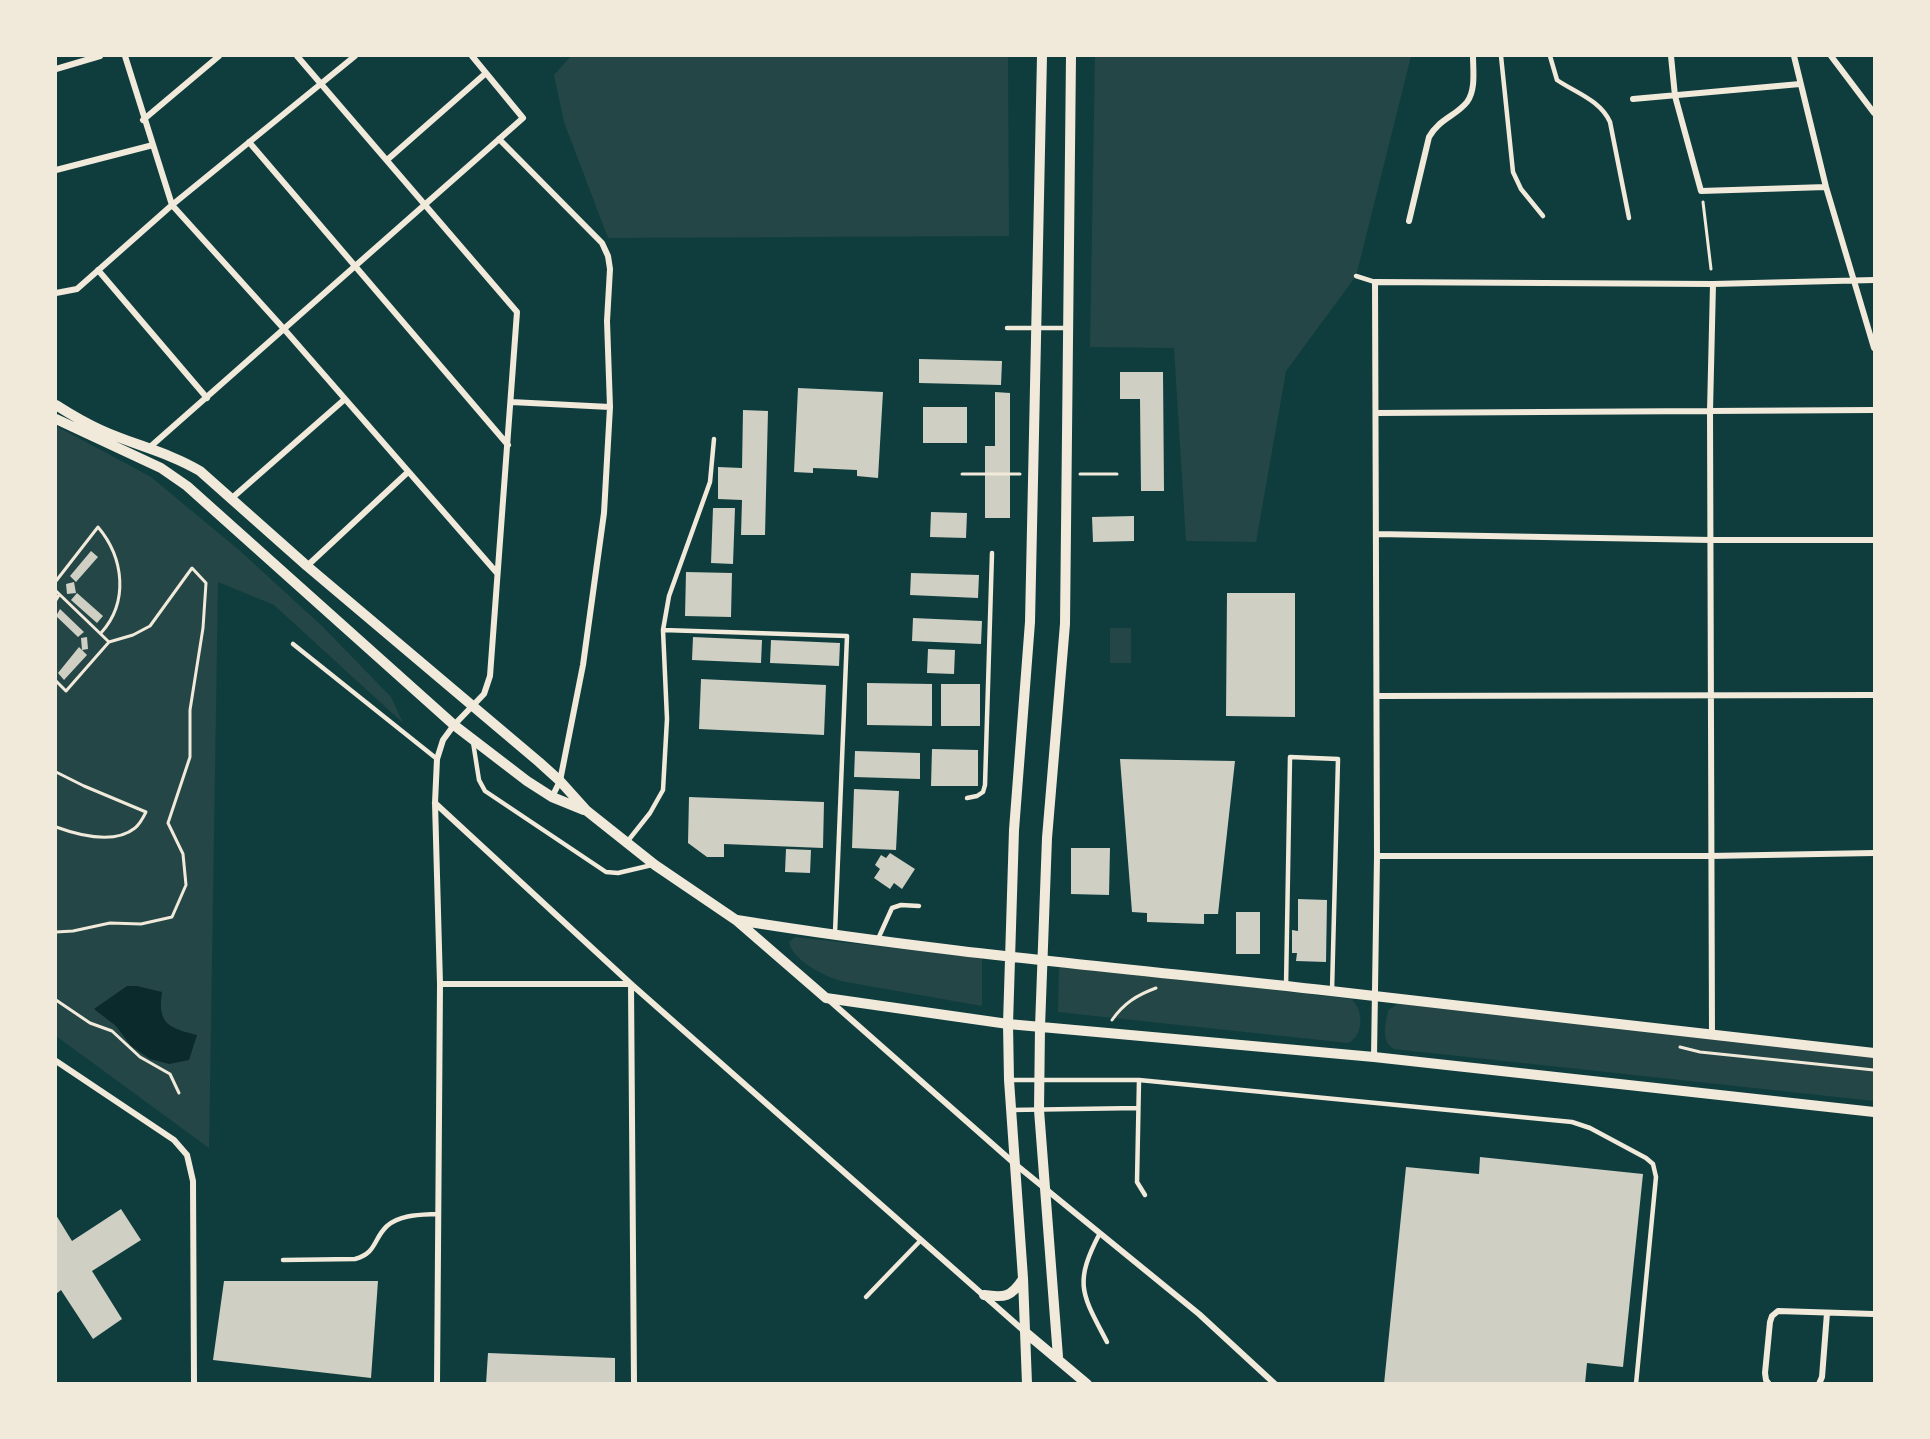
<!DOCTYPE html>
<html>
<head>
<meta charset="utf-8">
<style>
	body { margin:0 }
	#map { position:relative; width:1930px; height:1439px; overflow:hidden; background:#0f3d3e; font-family:Figtree,sans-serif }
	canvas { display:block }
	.frame { position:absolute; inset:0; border:57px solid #f1e9da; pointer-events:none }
</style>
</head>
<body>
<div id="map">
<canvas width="1930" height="1439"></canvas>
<div class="frame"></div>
</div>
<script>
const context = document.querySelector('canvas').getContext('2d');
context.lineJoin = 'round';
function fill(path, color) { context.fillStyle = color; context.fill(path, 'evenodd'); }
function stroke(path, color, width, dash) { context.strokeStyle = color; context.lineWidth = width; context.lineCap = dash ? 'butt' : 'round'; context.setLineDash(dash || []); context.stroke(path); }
fill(new Path2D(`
	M571,56H1008L1009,236L608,238L564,122L554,75Z
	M1095,56H1411L1356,276L1286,371L1256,542L1186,541L1174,348L1090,347Z
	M56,426L151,477L239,550L322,626L391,697L403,723L274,605L218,582L209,1148L56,1036Z
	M1110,628H1131V663H1110Z
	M795,937L982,958V1006L846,982C829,979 792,961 789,942Z
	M1059,965L1351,999C1364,1009 1364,1036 1348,1043L1058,1012Z
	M1398,1004L1874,1056V1101L1394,1049C1380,1041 1386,1024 1388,1010Z`), '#244646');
fill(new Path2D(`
	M127,986H137L162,992C157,1024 169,1028 197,1035L189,1060L169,1064L150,1059L131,1046L116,1026L94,1009Z`), '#0a2a2b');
fill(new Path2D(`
	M919,359L1002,361L1001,385L919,383Z
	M1120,372H1163L1164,491H1141L1140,399H1120Z
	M798,388L883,392L878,478L857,476V470L813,468V473L794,472Z
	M995,392L1010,393V518H985V446H995Z
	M923,407H967V443H923Z
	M743,410L768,411L765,535H741L742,500L718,499V467L742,468Z
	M713,508H735L733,564L711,563Z
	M931,512L967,513L966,538L930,537Z
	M1134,516V541L1093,542L1092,517Z
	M91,551L98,557L76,582L70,576Z
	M686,572L732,573L731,617L685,616Z
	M911,573L979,575L978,598L910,595Z
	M74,582L76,593L67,594L66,584Z
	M77,593L103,616L97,623L71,600Z
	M1227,593H1295V717L1226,716Z
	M60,609L84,632L78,637L56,616Z
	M913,618L982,621L981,644L912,641Z
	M87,637L88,649L82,650L81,638Z
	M693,637L762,640L761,663L692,660Z
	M771,640L840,643L839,666L770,663Z
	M79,647L87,655L64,680L58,673Z
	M928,649L955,650L954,674L927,673Z
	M701,679L826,685L824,735L699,729Z
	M867,683L932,684V726L867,725Z
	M941,684H980V726H941Z
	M932,749L978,750V786H931Z
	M855,751L920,753V779L854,777Z
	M1120,759L1235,761L1218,914H1204V924L1147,922V913L1132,912Z
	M854,789L899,791L896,850L852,848Z
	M689,797L824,802L823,848L724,844V857H707L688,843Z
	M1071,848H1110L1109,895L1071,894Z
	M786,849L811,850L810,873L785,872Z
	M890,853L915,869L902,889L894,883L890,889L874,878L880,869L875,865L881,855L886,858Z
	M1298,899L1327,900L1326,962L1296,961L1297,953H1292V930L1298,931Z
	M1236,912H1260V954H1236Z
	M1480,1157L1643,1174L1623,1367L1587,1363L1585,1384H1384L1406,1167L1479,1174Z
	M121,1209L141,1240L92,1271L122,1319L93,1339L61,1290L56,1294V1215L72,1241Z
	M224,1281H378L371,1378L213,1360Z
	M488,1353L615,1358V1384H486Z`), '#cfcfc3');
stroke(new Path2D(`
	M1703,202L1711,269
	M962,474H1020
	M1080,474H1117
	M56,581L98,527C124,558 129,602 101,633
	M56,591L109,642L66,691L56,681
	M56,600L59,595
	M56,772L84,786L146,812C143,818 140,824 135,828C114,845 78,835 56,827
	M56,932L73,931L110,923L141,924L172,917L186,885L183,854L168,823L190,757V710L203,628L206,583L192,568L150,626L133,635L109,642
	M56,1000L90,1023L112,1031L140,1057L170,1074L179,1093
	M1112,1020C1124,1003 1137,995 1156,988
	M1680,1047L1700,1052L1874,1070`), '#f1e9da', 3);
stroke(new Path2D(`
	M1501,56L1513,172L1521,189L1543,216
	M1550,56L1557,80C1576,93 1600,100 1610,122L1629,218
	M1356,276L1375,282
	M1007,328H1067
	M663,630L847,636L835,933
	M293,644L437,759
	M473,742L479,780L485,791L606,872L618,873L652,865
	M967,798L977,796L983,792L985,785L992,553
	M627,842L650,813L663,790L667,719L663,630L669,596L710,482L714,439
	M878,939L892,908L901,905L919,906
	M1286,987L1290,757L1338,759L1332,991
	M1010,1080H1139L1572,1122L1590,1128L1646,1158L1653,1164L1656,1177L1636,1384
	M1139,1080L1137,1182L1145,1195
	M1011,1110L1138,1108
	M1100,1233C1073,1284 1082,1294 1107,1342
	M283,1260L355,1259C377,1253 373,1239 387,1226C401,1214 421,1215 438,1214
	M866,1297L921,1240`), '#f1e9da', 4.5);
stroke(new Path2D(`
	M125,56L172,205L284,329L497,573
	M297,56L517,312L490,676L484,694L454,725L443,740L437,759L435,803L440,984L437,1384
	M1671,56L1675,96L1701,191L1826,187
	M1794,56L1826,187L1874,348
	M1831,56L1874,113
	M56,69L100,56
	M1633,99L1800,84
	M143,120L219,56
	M499,139L602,243L608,256L610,269L607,321L610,407L604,513L583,665L560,781L552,797
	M249,142L508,445
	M387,160L486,73
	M56,170L153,145
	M1409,221L1429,137C1439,119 1456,116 1467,102C1476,90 1473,70 1473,56
	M98,270L207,398
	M56,293L77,289L172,205L355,56
	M511,402L610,407
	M1376,413L1874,410
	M150,447L523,118L472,56
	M232,498L345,399
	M1376,534L1711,540H1874
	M307,566L408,472
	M1377,696L1874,695
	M435,803L631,984L1024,1331
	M1377,856H1710L1874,853
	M440,984H630
	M631,984L634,1384
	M829,1000L1015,1164L1199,1314L1275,1384
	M1712,1036L1710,411L1713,284
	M1374,1057L1377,856L1375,282L1713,284L1874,280
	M56,1061L174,1140L187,1155L193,1181L194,1384
	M1769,1384L1766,1380L1765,1373L1770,1322L1772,1316L1778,1311L1874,1314
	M1819,1384L1822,1377L1827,1313`), '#f1e9da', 6);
stroke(new Path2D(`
	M56,405C70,414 85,423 101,430C134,445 168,452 200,471L307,566L539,762L560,781L587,811L655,865L736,920L826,998L1008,1024L1374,1057L1874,1112
	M56,419L161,468L187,486L454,725L527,781L552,797L584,810
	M737,920C934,952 1133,969 1331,991C1512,1011 1693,1034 1874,1053
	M984,1295C1005,1298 1011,1297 1023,1279
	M1025,1332L1087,1384
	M1058,1357L1039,1110L1040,1027L1047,838L1065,624L1071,56
	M1027,1384L1023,1278L1009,1080L1008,1024L1014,830L1030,622L1042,56`), '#f1e9da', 10);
</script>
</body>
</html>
